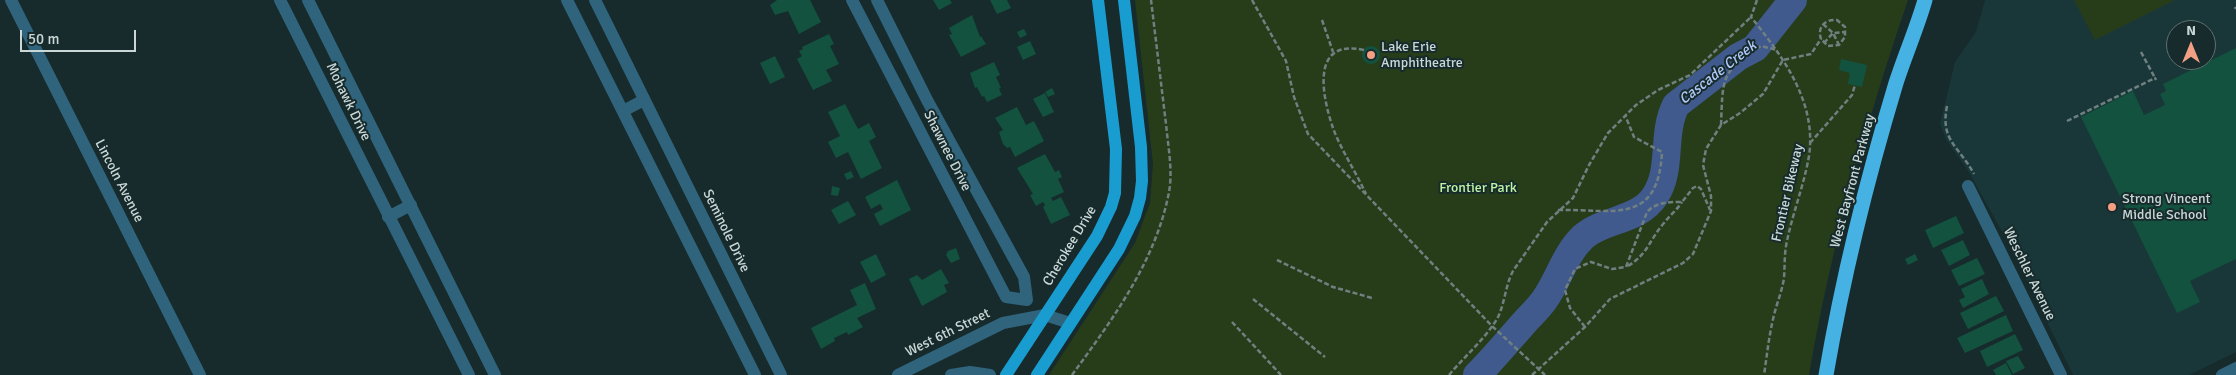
<!DOCTYPE html>
<html>
<head>
<meta charset="utf-8">
<style>
	body { margin:0 }
	#map { position:relative; width:2236px; height:375px; overflow:hidden; background:#172b2c; font-family:Signika,sans-serif }
	canvas { display:block }
	.north { position:absolute; left:2166px; top:20px; width:50px; height:50px; box-sizing:border-box; background:#172b2c; border:1px solid #5f7070; border-radius:50%; rotate:0deg; font-size:14px; font-weight:700; line-height:20px; text-align:center; color:#cad7d7 }
	.north::after { content:''; display:block; margin:auto; width:18px; height:22px; background:#f39f83; clip-path:polygon(50% 0,100% 100%,50% 72%,0 100%) }
	.scale { position:absolute; left:20px; top:30px; width:116px; height:22px; box-sizing:border-box; border:2px solid #cad7d7; border-top:0; padding-left:6px; font-size:15px; line-height:18px; white-space:nowrap; color:#cad7d7; -webkit-text-stroke:4px #172b2c; paint-order:stroke }
</style>
</head>
<body>
<div id="map">
<canvas width="2236" height="375"></canvas>
<div class="north">N</div>
<div class="scale">50 m</div>
</div>
<script>
const context = document.querySelector('canvas').getContext('2d');
context.lineJoin = 'round';
function fill(path, color) { context.fillStyle = color; context.fill(path, 'evenodd'); }
function stroke(path, color, width, dash) { context.strokeStyle = color; context.lineWidth = width; context.lineCap = dash ? 'butt' : 'round'; context.setLineDash(dash || []); context.stroke(path); }
function drawText(font, color, halo, rows, align = 'center') {
  context.font = font + ' Signika,sans-serif'; context.lineWidth = 4; context.setLineDash([]); context.textBaseline = 'middle'; context.strokeStyle = halo; context.fillStyle = color; for (const [text, x, y, turn = 0] of rows) {
    context.save(); context.translate(x, y); context.rotate((+turn || 0) * Math.PI / 180); context.textAlign = isNaN(turn) ? turn : align; if (halo) context.strokeText(text, 0, 0); context.fillText(text, 0, 0); context.restore();
  }
}
fill(new Path2D(`
	M1985,0H2236V352L2189,375H2073L2009,244L1967,169L1947,141L1940,124L1955,62L1976,32ZM2176,30H2206V60H2176Z`), '#193738');
fill(new Path2D(`
	M1135,0H1908C1866,123 1831,247 1809,375H1049L1135,243L1150,203L1153,164Z
	M2074,0H2175L2095,40Z`), '#273d1a');
stroke(new Path2D(`
	M1477,375C1493,359 1508,341 1523,324C1530,316 1539,308 1545,299C1559,279 1565,254 1583,237C1603,219 1639,221 1655,196C1673,169 1661,134 1676,105L1738,57L1755,48L1793,0`), '#405a8d', 28);
fill(new Path2D(`
	M777,0H810L821,22L799,34L788,11L775,15L770,5Z
	M933,0H950L952,3L939,10Z
	M990,0H1007L1011,8L997,14Z
	M972,15L980,37L981,36L986,44L961,57L949,35L952,34L949,28Z
	M1024,29L1027,35L1020,38L1017,32Z
	M829,34L834,44L830,46L839,64L826,70L832,81L813,90L797,59L802,56L799,51L803,49L802,47Z
	M1030,41L1036,54L1023,60L1017,47Z
	M1362 55a9 9 0 1 1 18 0a9 9 0 1 1-18 0Z
	M2236,48V259L2190,281L2200,302L2177,313L2081,117L2133,91L2144,115L2165,105L2160,94L2166,91L2163,84Z
	M775,56L785,77L770,84L760,63Z
	M1841,59L1867,65L1862,87L1848,84L1850,73L1839,70Z
	M994,62L1000,75L996,77L1001,88L999,89L1002,95L987,102L984,96L982,97L977,87L975,88L970,73Z
	M1052,88L1055,94L1048,97L1045,92Z
	M1045,93L1054,112L1043,117L1033,99Z
	M845,104L858,129L869,123L876,137L869,141L882,168L861,179L848,152L836,158L828,142L840,136L828,112Z
	M1017,107L1026,125L1034,121L1044,141L1015,157L1010,147L1007,148L1003,144L999,132L1003,130L995,118Z
	M1045,154L1055,172L1059,170L1062,177L1058,179L1064,192L1051,198L1053,201L1061,197L1070,215L1051,224L1043,207L1045,205L1043,202L1036,206L1030,195L1033,194L1017,168Z
	M851,171L854,177L847,180L844,174Z
	M897,180L911,210L880,226L874,214L883,209L880,204L871,209L865,197Z
	M832,186L840,188L838,196L831,195Z
	M848,201L856,215L839,224L831,210Z
	M1956,216L1964,233L1933,248L1925,230Z
	M1963,240L1970,255L1949,266L1941,250Z
	M956,248L960,259L951,263L946,255L948,251Z
	M876,254L886,275L871,283L860,262Z
	M1915,254L1918,260L1908,265L1905,259Z
	M1977,258L1985,274L1959,286L1951,270Z
	M941,269L949,283L944,285L947,292L922,306L909,279L917,275L922,280Z
	M1982,279L1989,294L1963,308L1959,300L1965,297L1961,289Z
	M865,283L876,309L857,318L863,327L848,335L847,332L834,338L835,341L821,349L811,328L857,305L850,290Z
	M1996,296L2004,311L1968,329L1960,313Z
	M2006,315L2013,331L1965,353L1957,338Z
	M2015,334L2023,350L1987,367L1980,351Z
	M2018,356L2025,368L2013,374L2006,361Z
	M2006,363L2012,375H1996L1993,370Z`), '#12523e');
stroke(new Path2D(`
	M1252,0L1286,61L1294,97L1308,134L1492,326L1545,375
	M1757,0L1751,17C1783,57 1817,102 1809,156C1804,185 1793,212 1787,241C1784,254 1785,266 1784,278C1782,291 1777,303 1774,315C1769,335 1767,355 1764,375
	M2235,7L2236,9
	M1322,20L1333,52
	M1823,24L1833,33L1839,45
	M1824,43L1833,33L1846,32
	M1364,50C1310,38 1322,96 1333,128C1341,150 1356,172 1366,194
	M2141,52L2155,78
	M1947,106C1940,141 1959,146 1974,174
	M2067,121L2155,78L2156,80
	M1721,125C1723,78 1720,72 1761,46L1777,50
	M1810,143L1852,95L1855,85
	M1558,210C1614,209 1658,226 1662,152L1634,137L1625,115
	M1277,260L1333,287L1372,298
	M1628,266C1649,253 1649,240 1664,223C1670,215 1676,211 1682,202
	M1253,299L1325,357
	M1232,322L1281,375
	M1585,327L1570,308L1565,290L1575,269L1591,262L1612,269L1626,267L1647,212C1656,202 1669,202 1682,202L1693,188L1697,186L1701,189L1710,210
	M1072,375C1112,320 1156,261 1169,192C1173,171 1168,146 1166,124C1161,83 1156,41 1151,0
	M1449,375C1464,357 1485,339 1497,319C1505,304 1505,286 1513,271L1547,222L1573,198L1589,165L1608,133L1636,105L1658,90L1690,75L1751,17
	M1532,375L1585,327L1610,299L1683,263L1693,254L1711,211V196L1703,165L1706,149L1721,125L1740,113L1763,94L1783,60L1811,54L1821,39C1817,27 1825,19 1837,20L1845,27V37L1839,45L1828,46L1821,39`), '#708081', 2.5, [5, 2.5]);
stroke(new Path2D(`
	M11,0L200,375
	M280,0L469,375
	M308,0L495,375
	M567,0L755,375
	M595,0L781,375
	M852,0L1006,297L1027,300L1024,277L927,100L877,0
	M623,111L644,100
	M1968,186L2061,375
	M388,217L411,205
	M898,375L1003,323L1045,315L1070,323
	M951,375L970,372L990,375
	M2222,375L2236,368`), '#30637c', 12);
stroke(new Path2D(`
	M1006,375L1097,236L1111,207L1115,193L1116,149L1098,0
	M1037,375L1119,249L1135,216L1140,198L1142,181L1141,147L1124,0`), '#199dd0', 12);
stroke(new Path2D(`
	M1826,375C1843,276 1867,179 1896,83C1905,55 1917,28 1925,0`), '#46b2e3', 15);
for (const [x, y, r, color] of [
	[1371,55,5,"#f39f83"],
	[2112,207,5,"#f39f83"]
]) { const dot = new Path2D(); dot.arc(x, y, r, 0, 2 * Math.PI); context.fillStyle = color; context.fill(dot); stroke(dot, '#172b2c', 2); }
drawText('14px', '#cad7d7', '#172b2c', [
	["Lake Erie",1381,47],
	["Amphitheatre",1381,63],
	["Strong Vincent",2122,199],
	["Middle School",2122,215]
], 'left');
drawText('14px', '#cad7d7', '#172b2c', [
	["Mohawk Drive",348,102,64],
	["Shawnee Drive",947,151,63],
	["Lincoln Avenue",119,181,63],
	["West Bayfront Parkway",1853,181,-75],
	["Frontier Bikeway",1788,193,-77],
	["Seminole Drive",726,231,64],
	["Cherokee Drive",1070,246,-59],
	["Weschler Avenue",2029,274,64],
	["West 6th Street",948,333,-26]
]);
drawText('14px', '#bef4a3', '#172b2c', [
	["Frontier Park",1478,188]
]);
drawText('italic 15px', '#afc8f7', '#172b2c', [
	["Cascade Creek",1718,73,-38]
]);
</script>
</body>
</html>
